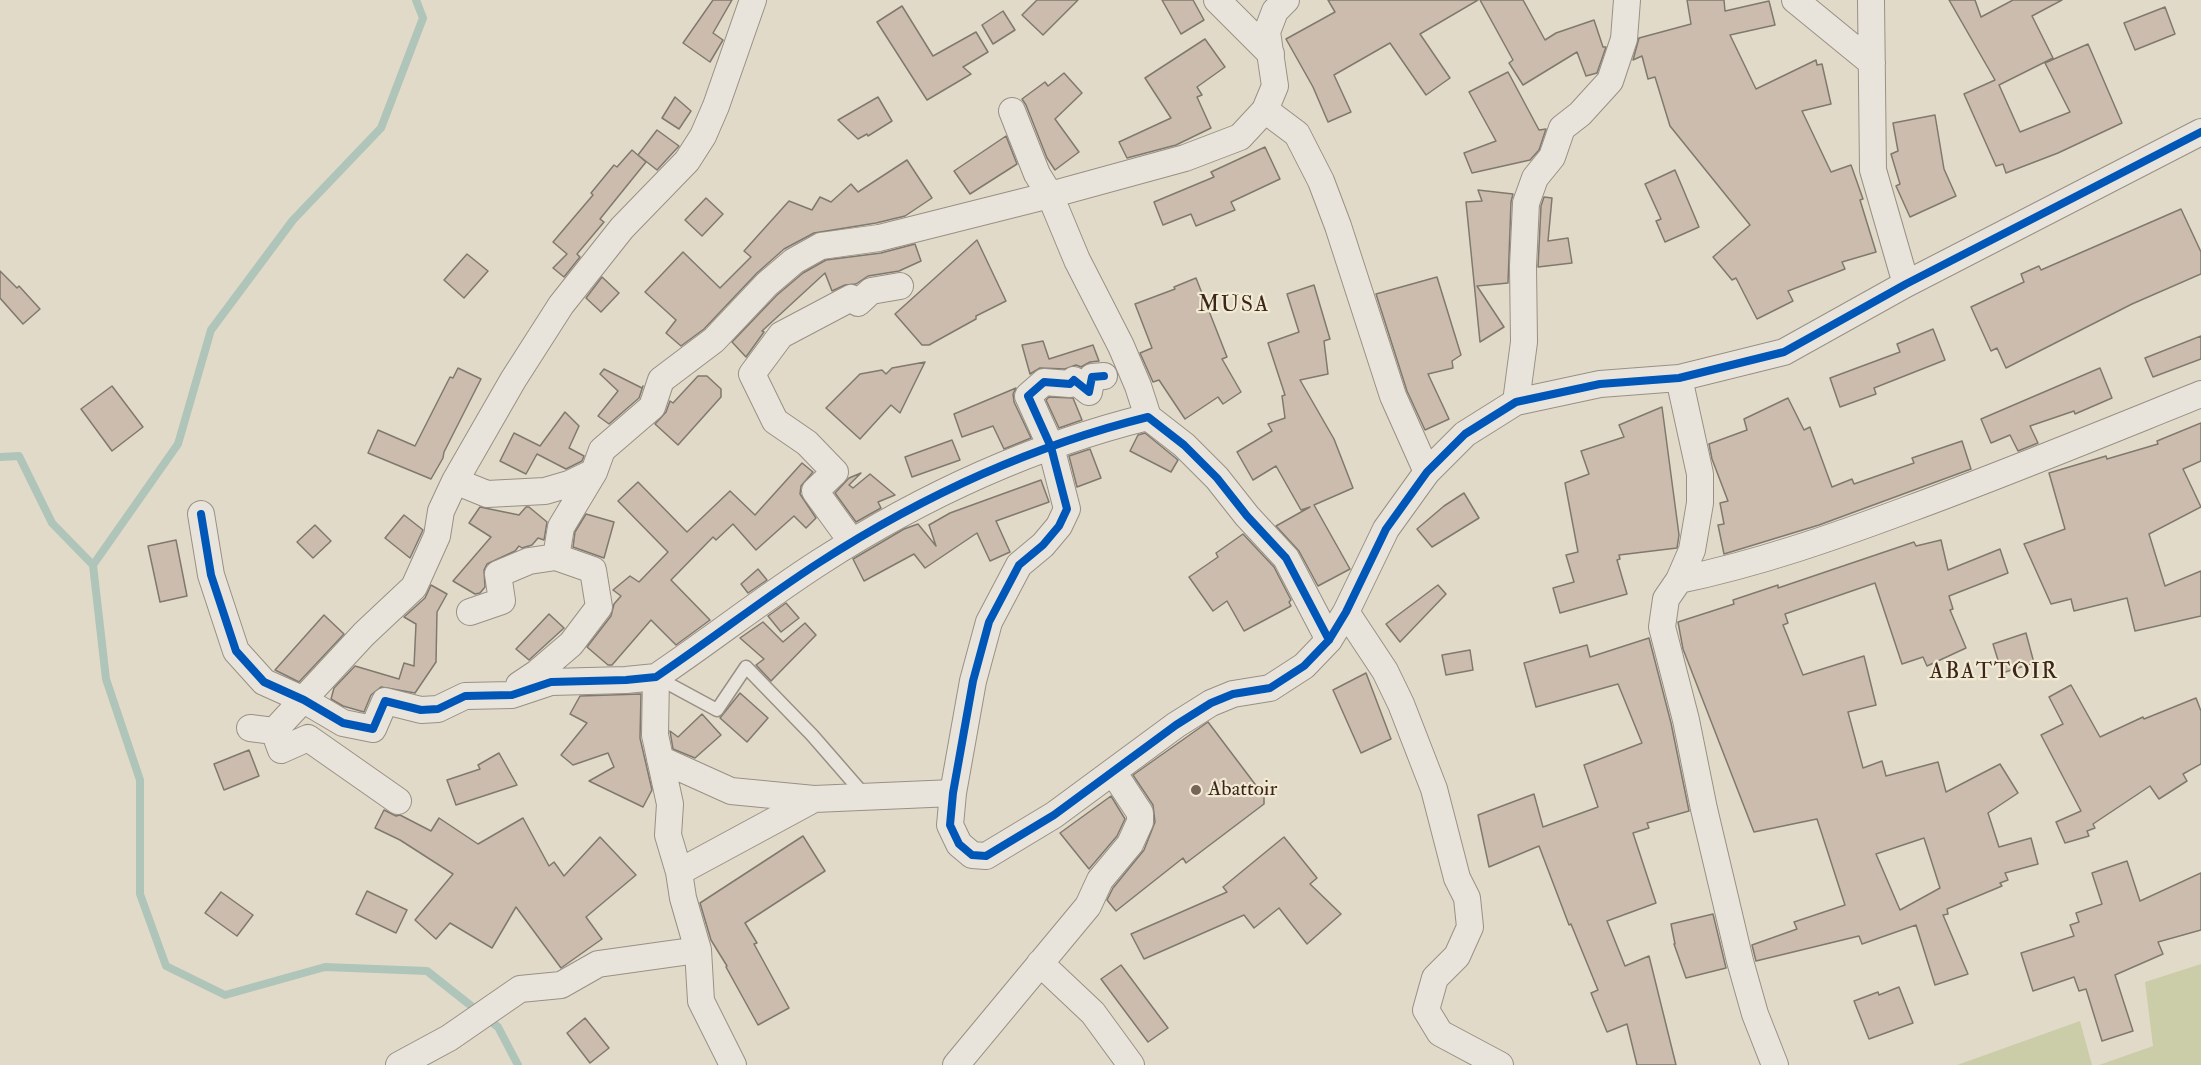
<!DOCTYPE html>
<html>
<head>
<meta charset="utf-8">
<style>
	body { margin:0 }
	canvas { display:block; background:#e2dac8 }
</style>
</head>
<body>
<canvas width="2201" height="1065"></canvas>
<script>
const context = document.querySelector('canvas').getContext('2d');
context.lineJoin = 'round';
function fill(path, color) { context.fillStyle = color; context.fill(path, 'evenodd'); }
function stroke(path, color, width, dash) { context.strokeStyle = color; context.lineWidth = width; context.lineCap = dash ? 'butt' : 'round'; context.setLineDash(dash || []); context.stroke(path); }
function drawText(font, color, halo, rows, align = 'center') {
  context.font = font + ' "IM FELL Double Pica",serif'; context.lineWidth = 4.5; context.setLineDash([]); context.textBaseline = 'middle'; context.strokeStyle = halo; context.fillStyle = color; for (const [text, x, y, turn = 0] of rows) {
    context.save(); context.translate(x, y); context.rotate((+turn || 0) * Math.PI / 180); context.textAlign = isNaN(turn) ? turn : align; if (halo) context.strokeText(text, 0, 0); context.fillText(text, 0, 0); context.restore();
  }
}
fill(new Path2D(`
	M2201,964V1065H2099L2153,1046L2145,982Z
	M2080,1021L2092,1065H1957Z`), '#cbcda9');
stroke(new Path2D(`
	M0,457L19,456L52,523L93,565L106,679L140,780V894L166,966L225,995L325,967L427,971L498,1027L518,1065
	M93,565L178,444L211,330L293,220L381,128L423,18L416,0`), '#afc5b9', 8);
const building = new Path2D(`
	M713,0H732L713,33L723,40L710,62L683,43Z
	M1037,0H1078L1043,35L1022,15Z
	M1162,0H1193L1204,20L1181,34Z
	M1328,0H1478L1420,34L1450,78L1426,95L1390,43L1334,75L1351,112L1328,122L1313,87L1286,39L1335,12Z
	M1480,0H1523L1545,40L1556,33L1594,20L1603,47H1606L1597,73L1586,76L1577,52L1523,85L1509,63L1513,60Z
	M1687,0H1724L1725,11L1769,1L1775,25L1730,35L1756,89L1816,60L1817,65L1822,64L1831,104L1802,111L1831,172L1851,165L1863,199L1860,200L1876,252L1842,262L1845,269L1788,291L1793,301L1757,319L1736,278L1732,280L1713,257L1750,225L1670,126L1655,77L1648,79L1642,56L1633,60L1639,38L1691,24Z
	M1949,0H1975L1981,17L2013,0H2062L2032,16L2053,58L1999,85L2020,132L2070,112L2045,63L2088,44L2122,123L2058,153L2006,173L2003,164L1996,166L1964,94L1995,80Z
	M902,6L933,56L976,32L988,52L963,67L971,74L927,100L877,22Z
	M2165,7L2175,34L2135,50L2124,23Z
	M1003,11L1015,30L993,44L982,25Z
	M1205,39L1225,67L1197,87L1202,95L1197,97L1211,128L1176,145L1127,158L1119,142L1171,118L1145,78Z
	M1508,72L1539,130L1546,129L1539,150L1530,160L1472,173L1464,153L1496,141L1469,92Z
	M1064,73L1082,93L1055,119L1079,152L1055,170L1047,158L1026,105L1022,99L1045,82L1048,86Z
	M675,97L691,111L679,129L662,118Z
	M878,97L892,121L868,136L867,134L858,139L838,120Z
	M1935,115L1944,169L1956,196L1910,217L1896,186L1900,184L1891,154L1898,151L1893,123Z
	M657,130L679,146L657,170L638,155Z
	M1006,136L1017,164L970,194L954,171Z
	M1265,147L1280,179L1231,202L1235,210L1196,226L1191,214L1163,225L1154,202L1214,177L1211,172Z
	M632,150L646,162L600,219L604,222L577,254L580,257L564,277L553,268L567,254L553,242L593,195L591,193L614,165L617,167Z
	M907,160L932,198L905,216L876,223L814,233L784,249L757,273L704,329L681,346L666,333L676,320L645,292L683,252L720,288L751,257L744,251L789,201L812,210L820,197L831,202L851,184L858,192Z
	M1675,170L1699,227L1665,242L1656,221L1661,219L1645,184Z
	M1478,190L1513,194L1511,202L1508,283L1477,286L1504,327L1480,342L1466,202L1482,201Z
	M1544,197L1552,198L1548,241L1568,238L1572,263L1538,267L1541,206Z
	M706,198L723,214L702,236L685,220Z
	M2181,209L2201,252V274L2132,304L2006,368L1997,348L1991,351L1971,307L2024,282L2021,274L2039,266L2041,270Z
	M977,240L1006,301L976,316V319L929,345H922L895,314Z
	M915,244L921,261L899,271L868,276L856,284L845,285L832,291L825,273L762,331L764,332L746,357L732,342L777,295L803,273L826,260L881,253Z
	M467,254L488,271L464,298L444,280Z
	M0,271L17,288L19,286L40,309L23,324L0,298Z
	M602,277L619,293L601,312L586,298Z
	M1437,277L1461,355L1452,361L1453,368L1428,374L1449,419L1425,430L1407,391L1376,294Z
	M1196,278L1227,357L1222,359L1241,392L1223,404L1218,397L1185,419L1159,380L1153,382L1140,353L1152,348L1135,304L1175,289L1174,287Z
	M1314,285L1330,339L1324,341L1328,374L1300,380L1334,439L1353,488L1314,505L1350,569L1318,586L1299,551L1276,526L1310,507L1301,510L1276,466L1253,480L1237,452L1272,431L1268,424L1285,418L1282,396L1285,395L1268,343L1299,332L1287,294Z
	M1933,329L1945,360L1874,388L1876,394L1840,407L1830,378L1900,352L1897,344Z
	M2201,336V359L2153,377L2145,358Z
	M1043,341L1049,359L1093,345L1099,361L1090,362L1081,367L1076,365L1065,369L1040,368L1030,374L1022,345Z
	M925,362L900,413L891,405L860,439L826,408L860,374L882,370L886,374L892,368Z
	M458,368L481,379L444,452L443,458L431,479L368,453L378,430L415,446L450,377L453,378Z
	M2100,368L2112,398L2075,414L2074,411L2030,426L2038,443L2018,451L2010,435L1991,443L1981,419Z
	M604,369L642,388L643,386L639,398L609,424L598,416L618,391L600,374Z
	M698,376H707L721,389V397L678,445L655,424L666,412L670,401L673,403Z
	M112,386L143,427L112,451L81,409Z
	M1016,388L1013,394L1014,402L1031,438L1004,449L993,426L962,437L954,414Z
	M1049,397L1073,398L1082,420L1059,428L1046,400Z
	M1788,398L1804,430L1810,427L1832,487L1852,479L1854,484L1914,463L1912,458L1962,441L1971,469L1819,525L1724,554L1718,525L1724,524L1720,503L1728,501L1712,459L1709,444L1747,430L1744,419Z
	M1662,407L1679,535L1677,548L1619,555L1620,559L1617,560L1627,594L1560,613L1553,588L1574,582L1566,555L1578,552L1565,483L1589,474L1581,451L1624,437L1619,425Z
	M565,412L579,426L569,448L584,456L582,461L566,469L537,454L526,474L500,461L514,433L540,446Z
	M2201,423V461L2183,469L2201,507L2149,534L2165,586L2201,571V616L2135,631L2127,598L2074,611L2071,599L2051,604L2024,544L2065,529L2049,473L2106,456L2107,459L2158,444L2157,441Z
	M1145,433L1178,460L1171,472L1130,451L1138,435Z
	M952,440L960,460L912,477L905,457Z
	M1090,449L1101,478L1077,487L1069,456Z
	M802,463L813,472L801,486L800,494L816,518L806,528L794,516L756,550L733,524L716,540L713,537L671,580L710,620L676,645L651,620L612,665H608L587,647L611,616L614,604L621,596L613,590L630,576L639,582L668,552L618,501L638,482L687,532L730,491L755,515Z
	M861,473L849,485L853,488L870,474L895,495L878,502L881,508L856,522L835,493L849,478Z
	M1041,480L1049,502L996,521L1010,552L990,561L977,533L925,568L914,554L864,581L853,559L904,529L918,524L936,546L929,525L950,513Z
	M1464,493L1479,518L1432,547L1417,529L1444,506Z
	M480,507L519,515L526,507H529L547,522L544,540L538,538L532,545L522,548L519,546L515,551L487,564L484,570L485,587L480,593L475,594L453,581L491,537L469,523Z
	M586,514L614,522L604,558L573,547L575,532Z
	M404,515L423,530L410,558L385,538Z
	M315,525L331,541L313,558L297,542Z
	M1243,534L1274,567L1291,600L1289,602L1291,606L1244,631L1227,601L1213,611L1189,577L1218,557L1216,553Z
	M176,540L187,596L160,602L148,546Z
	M1941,540L1948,570L2000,549L2008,573L1949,596L1953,609L1950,610L1966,648L1927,666L1923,657L1902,664L1875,583L1785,614L1788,623L1783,625L1803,675L1864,656L1876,705L1848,712L1863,768L1882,761L1886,776L1938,762L1946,792L2000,764L2018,793L1988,813L1999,847L2031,838L2038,864L2005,873L2008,880L2000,883L2002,886L1947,909L1948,914L1943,915L1968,974L1935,985L1916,925L1862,944L1859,936L1756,961L1752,945L1797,929L1794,922L1845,905L1817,819L1754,832L1683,649L1678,622L1734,604L1733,600L1778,585V588L1914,542L1916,546ZM1924,838L1940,888L1900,910L1876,854Z
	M758,569L767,580L748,593L741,584Z
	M431,585L447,594L437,612L436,662L415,693L381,687L371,695L364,712L343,706L331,699L334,688L355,666L399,679L404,663L414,666L416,624L404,617L425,598Z
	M1438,585L1446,594L1400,642L1386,624Z
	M786,603L799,618L781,632L768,616Z
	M549,614L564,628L529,660L516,649Z
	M324,615L344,634L299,682L275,670Z
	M763,622L783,642L805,623L816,635L771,681L756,665L764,659L740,638Z
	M2026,633L2034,663L2002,673L1993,644Z
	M1649,638L1671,723L1689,811L1647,823L1649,828L1633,833L1656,903L1607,921L1625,966L1649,956L1676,1065H1637L1627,1024L1607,1032L1591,993L1598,990L1571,924L1569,925L1539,846L1489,867L1478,815L1534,794L1543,827L1598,807L1584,765L1642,743L1618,684L1536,707L1524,663L1587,645L1590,657Z
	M1470,650L1473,670L1446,675L1442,655Z
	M1366,673L1391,739L1361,753L1333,690Z
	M2071,685L2100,737L2143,717L2144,719L2196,698L2201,711V764L2183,774L2187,781L2159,799L2150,786L2093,824L2095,828L2087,831L2089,836L2065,843L2056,822L2081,811L2041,735L2063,724L2049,697Z
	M740,693L768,718L747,742L720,718Z
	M641,694L640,738L652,790L643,807L589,781L614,767L608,753L573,765L561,755L587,723L570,714L580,696Z
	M702,714L721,735L695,758L673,749L670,731L678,737Z
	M1208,722L1264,796V804L1186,863L1183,858L1116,911L1107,900L1113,888L1144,850L1155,822L1153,805L1133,775Z
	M249,750L259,776L224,790L214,764Z
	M499,753L517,785L456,805L447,780L480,769L478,765Z
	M1111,796L1125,819L1117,836L1089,869L1060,833Z
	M384,810L396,816L400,815L431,831L439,818L478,844L523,818L549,866L554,862L564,876L600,837L636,875L586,917L602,939L561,968L516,907L492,948L450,923L436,939L415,920L453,874L400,840L375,828Z
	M803,836L825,871L745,923L757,943L754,944L789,1008L758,1025L726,967L727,966L711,940L700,903Z
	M1284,837L1317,878L1310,884L1341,914L1307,944L1279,908L1254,928L1244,915L1144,959L1131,934L1227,892L1223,887Z
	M2127,861L2140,901L2201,873V930L2158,942L2163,954L2115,975L2133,1031L2102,1041L2086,989L2079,991L2074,977L2033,991L2021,953L2074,936L2070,925L2079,922L2076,913L2102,904L2092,873Z
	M367,891L407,910L396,933L356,914Z
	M221,892L253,915L237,936L205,913Z
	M1713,914L1726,968L1686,978L1674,944H1675L1671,924Z
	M1121,965L1168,1028L1148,1042L1101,979Z
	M1899,987L1913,1023L1869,1039L1854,1001L1878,992L1879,995Z
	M585,1018L609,1048L590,1063L567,1033Z`);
fill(building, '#cbbcae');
stroke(building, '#80796e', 1.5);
const service = new Path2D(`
	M656,677L717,710L746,667L812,735L866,797`);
const minor = new Path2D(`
	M1217,0L1271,54
	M1795,0L1872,63
	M1871,0L1873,170L1906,284
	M1265,110L1297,134L1321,181L1338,226L1393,396L1427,472
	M1012,111L1037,174L1050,195L1077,260L1121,346L1138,386L1148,417
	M1104,376L1092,377L1089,392L1074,380L1070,384L1044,382L1028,396L1051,447L1067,509L1059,526L1043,545L1019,565L989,622L973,681L953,793L950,825L959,844L972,855L986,856L1054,815L1176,725L1211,703L1233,694L1270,688L1304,666L1329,640L1346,612L1386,529L1427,472L1465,434L1516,402L1600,384L1679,378L1784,352L1906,284L2201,132
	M1679,378L1700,474V503L1692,550L1679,580L1666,599L1662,627L1686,720L1704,809L1740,961L1755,1014L1775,1065
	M1516,402L1524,342L1523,266L1526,203L1535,178L1552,157L1562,128L1580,114L1610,81L1624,39L1627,0
	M455,481L487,494L545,491L569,484L594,472L602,450L652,407L661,380L714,340L767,284L794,261L821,246L879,238L1050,195L1185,158L1240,137L1265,110L1275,86L1267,32L1275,11L1286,0
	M201,514L211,575L236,651L264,682L304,700L343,723L373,729L385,701L421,710L438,709L465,696L512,695L551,682L626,680L656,677C711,640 764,598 820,562C921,497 1031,446 1148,417L1184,445L1217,478L1247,516L1286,558L1329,640
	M852,542L815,491L835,472L807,443L775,421L752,374L781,335L851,298L858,303L871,291L900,286
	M1679,580C1757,564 1834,537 1909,509C2007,473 2104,433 2201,394
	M470,612L502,601L498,574L529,561L556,557
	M1346,612L1385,671L1401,704L1434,789L1457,878L1467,898L1470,927L1457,956L1435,978L1426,1010L1440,1033L1500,1065
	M656,677L655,735L670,804L668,835L679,872L683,898L698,950L701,1001L733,1065
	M519,685L537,673L571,644L599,607L593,570L556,557L561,527L594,472
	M250,728L274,731L364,634L414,587L437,536L441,511L455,481L513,380L561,305L622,228L687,161L703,136L716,106L753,0
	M274,731L281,750L308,738L398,801
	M660,759L731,791L814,799
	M679,872L814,799L953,793
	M1040,963L1093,1013L1131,1065
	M399,1065L449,1038L520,989L561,985L598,964L698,950
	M956,1065L1088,906L1100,880L1130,844L1140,822V813L1113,772`);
stroke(service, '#989085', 15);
stroke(minor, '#989085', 28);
stroke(service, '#e8e4db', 12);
stroke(minor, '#e8e4db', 26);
stroke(new Path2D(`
	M1104,376L1092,377L1089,392L1074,380L1070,384L1044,382L1028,396L1051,447L1067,509L1059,526L1043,545L1019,565L989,622L973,681L953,793L950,825L959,844L972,855L986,856L1054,815L1176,725L1211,703L1233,694L1270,688L1304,666L1329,640L1346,612L1386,529L1427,472L1465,434L1516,402L1600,384L1679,378L1784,352L1906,284L2201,132
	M201,514L211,575L236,651L264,682L304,700L343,723L373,729L385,701L421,710L438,709L465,696L512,695L551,682L626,680L656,677C711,640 764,598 820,562C921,497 1031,446 1148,417L1184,445L1217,478L1247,516L1286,558L1329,640`), '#0057b8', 8);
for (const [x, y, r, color] of [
	[1196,790,6,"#756557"]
]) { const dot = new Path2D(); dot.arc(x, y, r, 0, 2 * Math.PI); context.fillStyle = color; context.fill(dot); stroke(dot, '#f3ead4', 2); }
drawText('21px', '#3a261a', '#f3ead4', [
	["Abattoir",1208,790]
], 'left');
context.letterSpacing = '1.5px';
drawText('22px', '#3a261a', '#f3ead4', [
	["MUSA",1234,306],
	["ABATTOIR",1994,673]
]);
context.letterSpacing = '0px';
</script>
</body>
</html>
